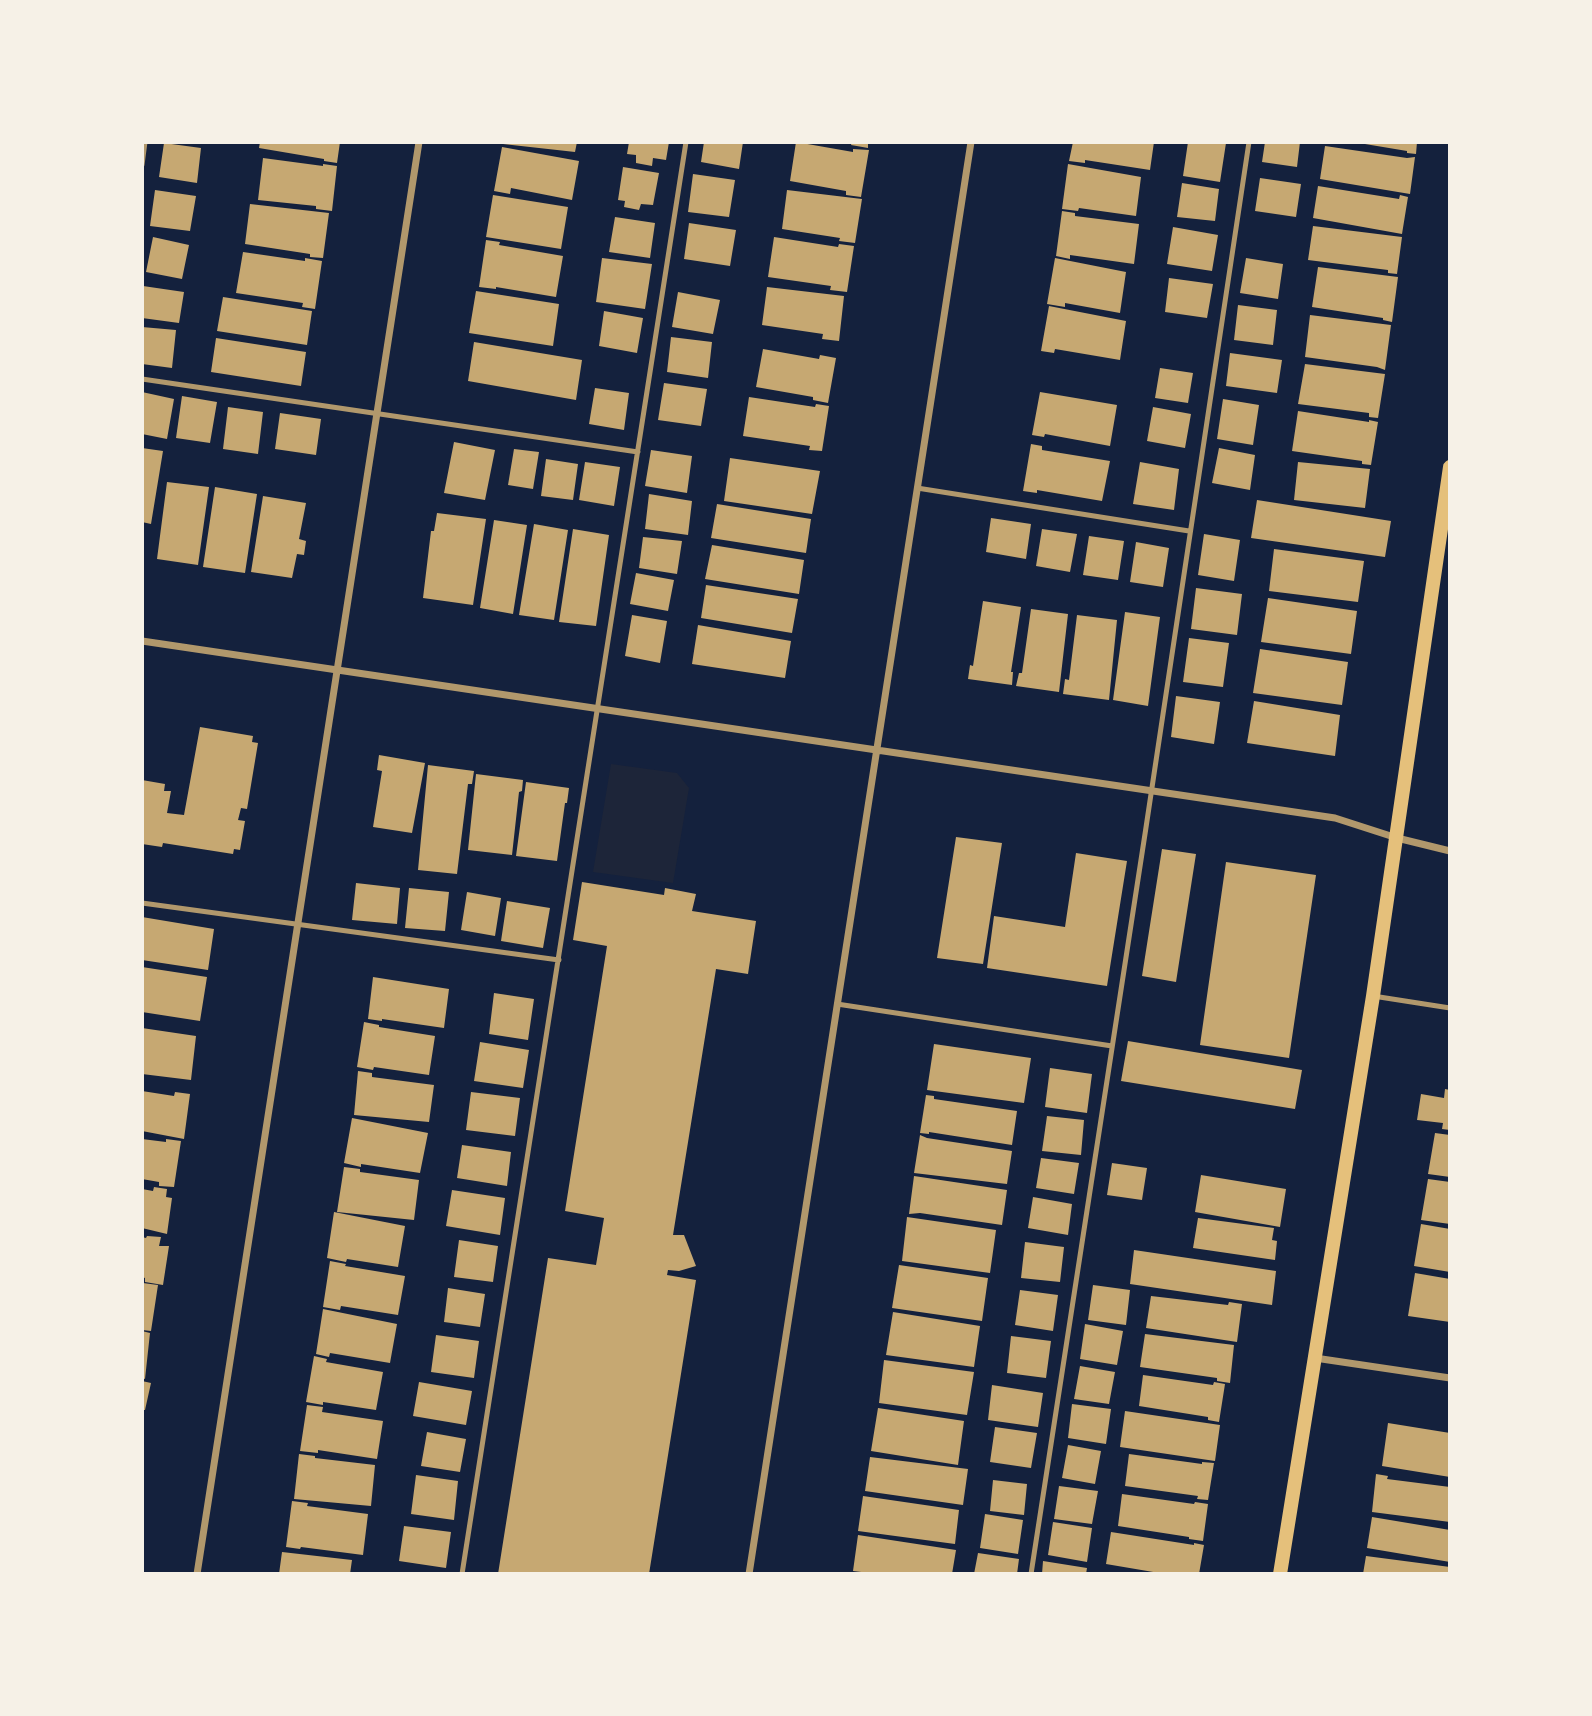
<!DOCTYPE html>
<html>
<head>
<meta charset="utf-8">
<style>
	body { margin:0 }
	#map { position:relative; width:1592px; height:1716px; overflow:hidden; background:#14213d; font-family:Inter,sans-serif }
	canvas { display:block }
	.frame { position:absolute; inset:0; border:144px solid #f6f1e7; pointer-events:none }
</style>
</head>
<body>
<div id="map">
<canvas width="1592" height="1716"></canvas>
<div class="frame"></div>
</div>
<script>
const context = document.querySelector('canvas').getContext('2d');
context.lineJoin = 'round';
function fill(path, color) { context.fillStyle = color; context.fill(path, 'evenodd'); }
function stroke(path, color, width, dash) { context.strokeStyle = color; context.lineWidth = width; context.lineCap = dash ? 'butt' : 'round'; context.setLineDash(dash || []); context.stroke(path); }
fill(new Path2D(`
	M611,764L677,773L689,788L673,883L593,872Z`), '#1d2539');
fill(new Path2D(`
	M260,142H340L337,163L324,161V159L259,148Z
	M503,142H577L575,152L503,144Z
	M629,142H669L666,160L653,158L652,166L636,163V155L627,154Z
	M704,142H743L739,169L701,162Z
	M796,142L853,152V149L869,150L861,197L846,195V191L790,181Z
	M852,142H868V148L851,145Z
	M1073,142H1154L1150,170L1085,160V163L1069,161Z
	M1188,142L1226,143L1220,182L1183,176Z
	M1265,142H1300L1297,167L1262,162Z
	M1353,142H1417L1416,154L1407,153V151Z
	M164,143L201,148L197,183L159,177Z
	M1325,146L1407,158L1415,157L1410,194L1320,179Z
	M502,147L579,161L572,200L511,188L510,194L494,191Z
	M263,158L323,166V164L337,166L332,211L316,209V206L258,200Z
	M1068,164L1141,177L1136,216L1079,208L1078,211L1062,209Z
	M623,167L659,173L653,205L641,204L639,210L624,207L625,201L618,200Z
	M693,174L735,180L729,217L688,212Z
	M1260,178L1301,184L1296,217L1255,211Z
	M1182,183L1219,189L1215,221L1177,217Z
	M1318,186L1399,199L1400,195L1408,197L1402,234L1313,218Z
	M155,190L196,196L190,231L150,226Z
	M787,190L862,199L855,243L839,241L840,238L782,229Z
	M493,195L568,207L561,249L486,237Z
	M250,204L329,213L323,258L310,257V254L245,244Z
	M1062,211L1075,213V216L1139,224L1134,264L1070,255V259L1056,256Z
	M615,217L655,223L650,258L609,252Z
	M689,223L736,230L730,266L684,259Z
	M1313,226L1402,237L1397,274L1388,273V270L1308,260Z
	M1173,227L1218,235L1212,271L1167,264Z
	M153,237L189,245L182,279L146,272Z
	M774,237L838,247L839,244L854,246L847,292L830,290L831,286L768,277Z
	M486,240L500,242L499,245L563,256L556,297L496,287V289L479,287Z
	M243,252L305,261V258L322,261L315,309L302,307L303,303L236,293Z
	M602,258L652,264L645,309L596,302Z
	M1055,258L1126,272L1120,313L1065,303V307L1047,304Z
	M1246,258L1283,264L1278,299L1240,293Z
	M1318,267L1398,277L1392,322L1383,320V318L1312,307Z
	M1169,278L1213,284L1207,318L1165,312Z
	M143,286L184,292L179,323L142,318Z
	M767,287L844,296L839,341L822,339L823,334L762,325Z
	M476,291L559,304L553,346L469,333Z
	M678,292L720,300L713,334L672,327Z
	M223,297L312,311L307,345L217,331Z
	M1238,305L1277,310L1273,345L1234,340Z
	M1049,306L1126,321L1120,360L1055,349L1054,353L1041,351Z
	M604,311L643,318L637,353L599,346Z
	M1310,315L1391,325L1385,370L1377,367L1305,357Z
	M142,327L176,330L172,368L142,364Z
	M671,337L712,342L708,378L667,372Z
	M216,338L306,352L301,386L211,372Z
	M474,342L582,360L576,400L468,381Z
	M763,349L819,359L820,355L836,358L828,403L813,400V397L756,387Z
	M1230,353L1282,360L1277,393L1226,386Z
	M1305,364L1385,374L1378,418L1369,417V413L1298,404Z
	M1160,368L1193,373L1188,403L1155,398Z
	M664,383L707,389L701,426L658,420Z
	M595,388L629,393L624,430L589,424Z
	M142,392L174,399L167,439L142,434Z
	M1040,392L1117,405L1110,446L1045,434L1044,437L1032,435Z
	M182,396L217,402L210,443L176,438Z
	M749,397L815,407L816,404L829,406L822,451L809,450L810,446L743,436Z
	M1223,399L1259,405L1253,445L1217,439Z
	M228,407L263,412L258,454L223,449Z
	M1153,407L1191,414L1185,448L1147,441Z
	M1298,411L1369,422V420L1378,422L1371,465L1362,464V461L1292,451Z
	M280,413L321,419L316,455L275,449Z
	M454,442L495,450L485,500L444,493Z
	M1031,444L1042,446V450L1110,461L1102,501L1037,490V493L1023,491Z
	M142,448L163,451L151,524L142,522Z
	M1219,448L1255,455L1250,490L1212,483Z
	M514,449L539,452L533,489L508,485Z
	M651,450L692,456L687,493L645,486Z
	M730,458L820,471L812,514L724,501Z
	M546,459L578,464L573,500L541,496Z
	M585,462L620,467L614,506L579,500Z
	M1140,462L1179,469L1174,510L1133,504Z
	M1298,462L1370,469L1365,508L1294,500Z
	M167,482L209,487L198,565L157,559Z
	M215,487L257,494L245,573L203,567Z
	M649,494L692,501L688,535L645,529Z
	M263,496L306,503L299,539L306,541L304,555L297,554L292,578L251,572Z
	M1257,500L1391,521L1385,557L1251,538Z
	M717,504L811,519L806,553L711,538Z
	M437,513L486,519L473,605L423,598L431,531H434Z
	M991,518L1031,524L1026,559L986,552Z
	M494,520L527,525L513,614L480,608Z
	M534,524L568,530L554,620L519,615Z
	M573,529L609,535L596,626L559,622Z
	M1042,529L1077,534L1070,572L1036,566Z
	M1204,534L1240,540L1234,581L1198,575Z
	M1089,536L1124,541L1118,580L1083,575Z
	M643,537L682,541L677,574L639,568Z
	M1136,542L1169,548L1163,587L1130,582Z
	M712,545L804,560L799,594L705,579Z
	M1274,549L1364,561L1358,602L1269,591Z
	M636,573L674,580L668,611L630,604Z
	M706,585L798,599L792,633L701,618Z
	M1196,588L1242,594L1237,635L1191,629Z
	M1268,598L1357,611L1351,654L1261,642Z
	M983,601L1021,607L1011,672H1013L1012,685L968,679L970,665L973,666Z
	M1031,609L1068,614L1059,692L1016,686L1019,673H1022Z
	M1125,612L1160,617L1148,706L1113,700Z
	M632,615L667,621L660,663L625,656Z
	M1077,615L1117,620L1109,700L1063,694L1065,679L1069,680Z
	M698,625L791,641L785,678L692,664Z
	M1189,638L1229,643L1223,687L1183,682Z
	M1260,649L1348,662L1342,705L1253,693Z
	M1176,696L1220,702L1214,744L1171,737Z
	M1254,701L1340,715L1335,756L1247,743Z
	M200,727L253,736L252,742L258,743L247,809L241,808L238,820L245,821L240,850L234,849L233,854L163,843L162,847L142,844V780L165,784L164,791H171L167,813L184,815Z
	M379,755L425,763L412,833L373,827L382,771L377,770Z
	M428,765L474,771L472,784H468L457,874L418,870Z
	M476,774L523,780L522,791L519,792L512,855L468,850Z
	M526,782L569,788L567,803H565L557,861L516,856Z
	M956,837L1002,843L983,964L937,958Z
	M1162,849L1196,854L1176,982L1142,976Z
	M1076,853L1127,861L1107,986L987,968L994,916L1065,927Z
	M1226,862L1316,875L1289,1058L1200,1045Z
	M582,882L664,895L665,888L696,894L692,911L756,921L748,974L716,969L673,1235H684L696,1266L679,1271L668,1270L667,1275L696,1280L649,1574H498L548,1258L596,1265L604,1218L565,1211L607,946L573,940Z
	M356,883L400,888L397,924L352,920Z
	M409,888L449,892L445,931L405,928Z
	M467,892L501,898L495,936L461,930Z
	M507,901L550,908L543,948L501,941Z
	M142,917L214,929L208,970L142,960Z
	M142,967L207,977L200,1021L142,1012Z
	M373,977L449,989L444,1028L382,1019V1021L368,1019Z
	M494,993L534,999L528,1040L489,1034Z
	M364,1022L379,1025V1027L435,1036L429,1075L374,1067L373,1070L357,1067Z
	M142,1028L196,1036L191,1080L142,1074Z
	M1128,1041L1302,1070L1295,1109L1121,1081Z
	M480,1042L529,1050L523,1088L474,1081Z
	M934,1044L1031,1058L1024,1103L927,1090Z
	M1050,1068L1092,1074L1087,1113L1045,1107Z
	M358,1071L372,1073V1077L434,1085L429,1122L354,1115Z
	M1445,1089L1450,1090V1130L1442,1129L1443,1123L1417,1120L1421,1094L1444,1098Z
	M142,1091L174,1096L175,1092L190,1094L184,1139L142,1131Z
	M471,1092L520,1098L515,1136L466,1130Z
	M926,1095L934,1096V1099L1017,1111L1012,1145L929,1132V1134L920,1133Z
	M1047,1116L1084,1120L1081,1155L1042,1151Z
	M352,1118L428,1133L420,1173L361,1164V1167L344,1163Z
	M1435,1133L1450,1135V1177L1428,1174Z
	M920,1135L927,1138L1012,1151L1007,1184L914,1173Z
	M142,1139L166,1142V1139L181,1141L174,1187L159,1186V1182L142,1179Z
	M462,1145L511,1152L507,1186L457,1178Z
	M1041,1158L1079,1163L1074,1194L1036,1188Z
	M1112,1163L1147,1168L1142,1200L1107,1195Z
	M344,1167L360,1169V1172L419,1180L414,1220L337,1212Z
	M1201,1175L1286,1189L1280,1227L1195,1212Z
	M914,1176L1007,1190L1002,1225L920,1213L909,1214Z
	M1428,1179L1450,1182V1224L1421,1220Z
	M154,1187L167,1189L166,1197L172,1198L167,1234L142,1228V1189L153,1191Z
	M452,1190L505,1198L500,1235L446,1226Z
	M1033,1197L1072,1204L1068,1235L1028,1228Z
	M334,1212L405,1226L398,1267L347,1259L346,1262L327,1258Z
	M907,1217L996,1230L990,1273L902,1261Z
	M1198,1218L1274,1228L1272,1240L1277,1241L1275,1260L1193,1248Z
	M1421,1224L1450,1229V1272L1414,1266Z
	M147,1236L161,1237L159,1246H169L163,1285L145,1282V1278L142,1277V1237L146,1238Z
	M459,1240L498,1246L493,1282L454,1277Z
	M1025,1242L1064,1247L1060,1282L1021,1278Z
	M1134,1250L1276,1271L1272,1305L1130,1284Z
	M330,1261L346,1264L345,1266L405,1276L398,1315L341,1306L340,1310L323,1307Z
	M899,1265L988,1278L982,1321L892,1308Z
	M1415,1273L1450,1279V1322L1408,1316Z
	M143,1283L158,1285L151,1331L142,1330Z
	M1093,1285L1130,1290L1126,1325L1088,1320Z
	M448,1288L485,1294L480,1327L444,1322Z
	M1020,1290L1058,1295L1053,1331L1015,1325Z
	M1151,1296L1228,1305L1229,1302L1242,1304L1237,1342L1146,1328Z
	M323,1309L397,1324L390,1363L330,1353L329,1357L316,1354Z
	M893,1312L980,1326L974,1367L886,1355Z
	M1085,1324L1123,1331L1117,1365L1080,1359Z
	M142,1331L150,1333L145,1379L142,1378Z
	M1145,1334L1234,1345L1230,1383L1217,1381V1378L1140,1367Z
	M436,1335L479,1341L474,1378L431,1372Z
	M1011,1336L1051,1341L1046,1378L1007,1373Z
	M314,1356L327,1359L326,1362L383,1372L376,1410L323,1402V1405L306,1402Z
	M884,1360L974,1372L967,1415L879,1403Z
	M1080,1366L1115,1372L1109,1404L1074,1399Z
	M1143,1375L1213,1385L1214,1382L1225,1384L1219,1422L1208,1420V1417L1139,1406Z
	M142,1381L151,1383L145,1410H142Z
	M419,1382L472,1391L466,1425L413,1416Z
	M992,1385L1043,1393L1038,1427L988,1420Z
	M1072,1404L1111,1409L1106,1444L1068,1438Z
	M307,1405L323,1407L322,1412L383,1421L377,1459L318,1450V1453L300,1451Z
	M878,1408L964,1421L958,1465L871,1451Z
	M1125,1411L1220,1425L1215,1461L1120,1447Z
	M1388,1423L1450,1433V1477L1382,1466Z
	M995,1427L1037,1433L1031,1468L990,1462Z
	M427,1432L466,1439L460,1472L421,1466Z
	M1068,1445L1101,1451L1095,1484L1062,1478Z
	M299,1454L315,1456V1458L375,1465L371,1506L294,1499Z
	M1129,1454L1202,1464V1462L1214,1463L1208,1500L1197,1499L1198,1496L1125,1486Z
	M870,1457L968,1469L963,1505L865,1491Z
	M1376,1474L1388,1476L1387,1479L1450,1487V1522L1372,1512Z
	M416,1475L458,1481L454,1520L411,1514Z
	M993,1480L1027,1484L1024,1515L990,1511Z
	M1059,1486L1098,1491L1092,1524L1054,1519Z
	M1122,1494L1194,1504L1195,1502L1208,1504L1203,1541L1189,1539V1537L1118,1526Z
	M863,1496L959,1510L955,1544L858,1531Z
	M292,1501L308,1503L307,1506L368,1514L363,1555L301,1547L300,1549L286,1547Z
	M985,1514L1023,1520L1018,1554L980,1548Z
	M1372,1517L1450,1530V1562L1367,1548Z
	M1053,1522L1092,1528L1087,1562L1048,1555Z
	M404,1526L451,1532L446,1568L399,1561Z
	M1111,1532L1194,1545V1543L1204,1545L1199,1574H1165L1106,1564Z
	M858,1535L956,1550L952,1574H878L853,1571Z
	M282,1552L352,1560L350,1574H279Z
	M978,1553L1019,1559L1017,1574H974Z
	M1366,1556L1450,1567V1574H1363Z
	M1043,1561L1087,1568L1086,1574H1042Z`), '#c6a872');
stroke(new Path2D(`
	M142,165L145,142
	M142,379L638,452
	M917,488L1189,531
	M142,903L559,960
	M1373,996L1450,1008
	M837,1004L1112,1046
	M462,1574L686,142
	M1031,1574L1145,834L1249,142`), '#b1986c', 5);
stroke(new Path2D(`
	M142,641L1335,818L1397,838L1450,851
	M1315,1358L1450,1378
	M197,1574L419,142
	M749,1574L971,142`), '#b1986c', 7);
stroke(new Path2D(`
	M1280,1574L1373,996L1450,467`), '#e5c07b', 14);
</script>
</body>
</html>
